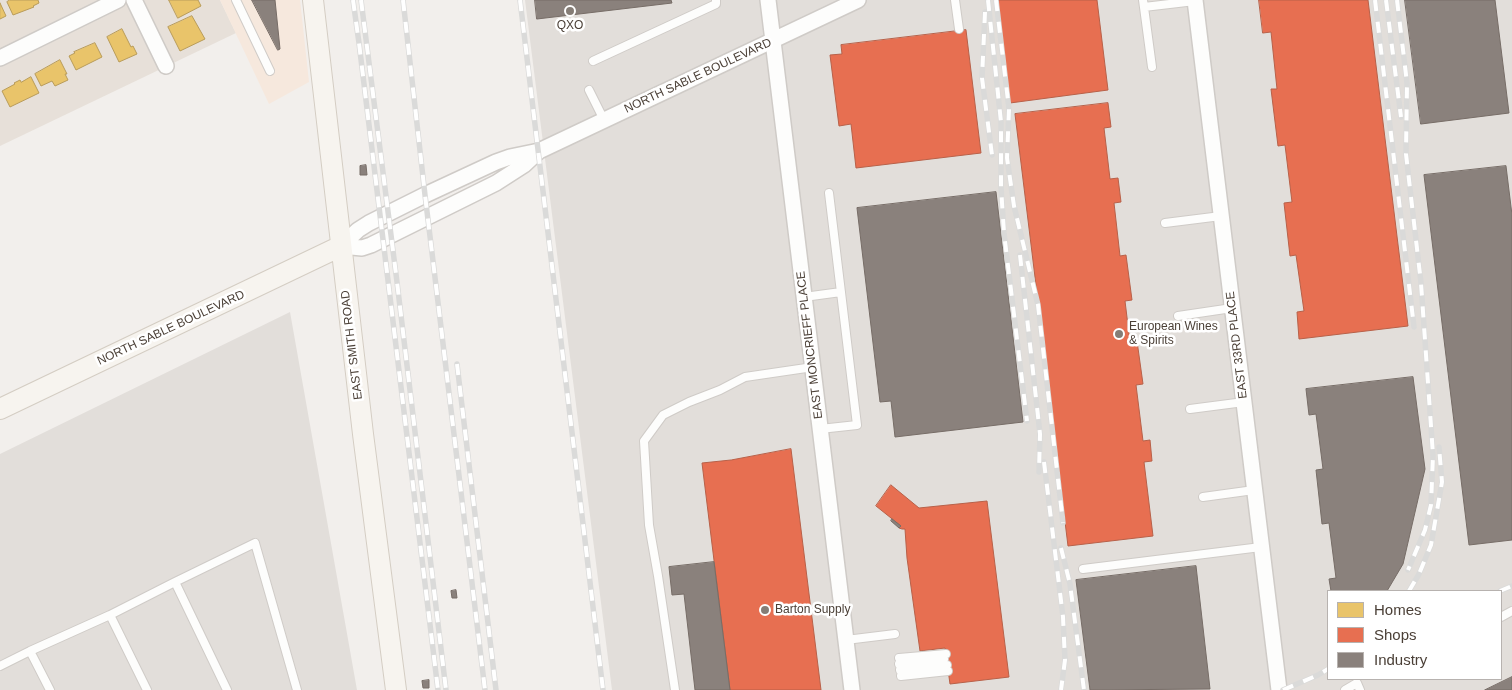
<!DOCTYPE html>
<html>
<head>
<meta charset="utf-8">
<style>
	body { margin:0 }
	#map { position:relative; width:1512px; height:690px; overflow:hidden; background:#f2efec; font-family:Helvetica,sans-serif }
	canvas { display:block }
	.legend { position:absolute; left:1327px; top:590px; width:175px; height:90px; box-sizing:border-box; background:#fff; border:1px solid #b7b2af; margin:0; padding:6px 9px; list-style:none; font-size:15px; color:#4a3f36 }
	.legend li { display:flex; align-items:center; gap:10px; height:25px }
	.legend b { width:25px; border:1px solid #b7b2af }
</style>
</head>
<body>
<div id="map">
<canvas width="1512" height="690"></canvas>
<ul class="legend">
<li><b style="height:14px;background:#e9c46a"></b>Homes</li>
<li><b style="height:14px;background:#e76f51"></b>Shops</li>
<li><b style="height:14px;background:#8a817c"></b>Industry</li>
</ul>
</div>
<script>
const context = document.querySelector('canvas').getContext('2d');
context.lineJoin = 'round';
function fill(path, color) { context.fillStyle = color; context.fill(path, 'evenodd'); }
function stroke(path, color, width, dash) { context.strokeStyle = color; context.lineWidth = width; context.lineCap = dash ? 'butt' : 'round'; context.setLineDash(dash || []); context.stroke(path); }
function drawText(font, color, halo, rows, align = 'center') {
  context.font = font + ' Helvetica,sans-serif'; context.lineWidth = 5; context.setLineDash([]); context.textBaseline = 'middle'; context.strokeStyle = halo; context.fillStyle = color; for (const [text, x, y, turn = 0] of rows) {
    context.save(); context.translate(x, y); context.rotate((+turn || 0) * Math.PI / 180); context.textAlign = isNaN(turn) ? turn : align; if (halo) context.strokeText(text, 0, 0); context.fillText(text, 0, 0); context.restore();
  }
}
fill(new Path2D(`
	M0,0H220L236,33L0,146Z`), '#e7e0d9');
fill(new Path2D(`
	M220,0H300L309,82L269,104Z`), '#f6e8dd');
fill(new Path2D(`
	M525,0H1512V690H612ZM1328,591H1501V679H1328Z
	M290,312L357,690H0V454Z`), '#e2deda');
const homes = new Path2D(`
	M10,0H38L39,3L33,6L34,7L13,15L7,2Z
	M169,0H198L201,6L178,18Z
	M0,3L6,16L0,19Z
	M192,16L205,39L180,51L168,27Z
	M122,29L131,47L133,46L137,54L119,62L107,37Z
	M95,43L102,57L76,70L69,56L75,53L74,52Z
	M60,60L67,74H65L68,80L55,86L52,81L41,86L35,74Z
	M31,77L39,93L10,107L2,91L15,84L14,83L20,80L21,82Z`);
fill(homes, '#e9c46a');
stroke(homes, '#b99c5a', 1);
const shops = new Path2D(`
	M997,0H1097L1108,90L1010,103Z
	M1259,0H1368L1408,326L1299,339L1297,312L1304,311L1296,255L1290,256L1284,203L1292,202L1285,145L1278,146L1271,89H1277L1271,32L1263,33Z
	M966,30L981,153L856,168L851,124L839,126L830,55L842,54L841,45Z
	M1108,103L1111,127L1104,128L1110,179L1118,178L1121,202L1114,203L1120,256L1126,255L1132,300L1125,301L1130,342L1137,341L1143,384L1136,385L1143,441L1150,440L1152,461L1144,462L1153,536L1068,546L1015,114Z
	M791,449L821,690H730L702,463L731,460Z
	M891,485L919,508L987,501L1009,677L950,684L945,648L920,651L907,558L905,529H902L899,528L901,526L876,506Z`);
fill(shops, '#e76f51');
stroke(shops, '#b86149', 1);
const industry = new Path2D(`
	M252,0H275L280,49L278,50Z
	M535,0H671L672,3L537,19Z
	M1405,0H1495L1509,113L1421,124Z
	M366,165L367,175H360V166Z
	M1506,166L1512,215V540L1469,545L1424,175Z
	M996,192L1023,422L895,437L891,401L880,402L857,208Z
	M1413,377L1425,469L1403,564L1387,591H1331L1329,579L1336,578L1329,523L1322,524L1316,470L1323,469L1316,414L1309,415L1306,389Z
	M892,519L901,526L899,528L891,521Z
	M714,562L730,690H695L684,594L672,595L669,567Z
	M1196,566L1210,689L1090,690L1076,580Z
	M456,590L457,598H452L451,591Z
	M1512,677V690H1485Z
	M429,680V688H423L422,681Z`);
fill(industry, '#8a817c');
stroke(industry, '#776d67', 1);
const lane = new Path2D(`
	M236,0L270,71
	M955,0L959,29
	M1143,0L1152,67
	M1144,7L1195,1
	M593,61L716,4V0
	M589,90L604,120
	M1165,223L1221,216
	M804,297L841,292
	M1178,316L1232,308
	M1190,409L1244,402
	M820,429L857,425L829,193
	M1203,497L1254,490
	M1083,569L1261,547
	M1501,617L1512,611
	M846,640L895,634
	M30,651L50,690
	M899,658L946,654
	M899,664L944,659
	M0,666L30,651L110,615
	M900,670L947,665
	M901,676L948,671
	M147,690L110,615L175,582
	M227,690L175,582L255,543L297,690
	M675,690L658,576L649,525L644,441L663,415L689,402L720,390L745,377L813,367
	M1345,690L1357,683L1360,690`);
const street = new Path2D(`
	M134,0L166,66
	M768,0L852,690
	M1195,0L1279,690
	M0,58L118,0
	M341,246L358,230L369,223L425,195L496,162L510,157L539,151L858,0
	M341,246L362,248L371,245L496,183L524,165L538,152`);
const secondary = new Path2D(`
	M313,0L363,434L396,690
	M0,409L341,246`);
stroke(lane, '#cfcbc7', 10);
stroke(street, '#cfcbc7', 18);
stroke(secondary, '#d4cdc3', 22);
stroke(lane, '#fdfdfc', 8);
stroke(street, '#fdfdfc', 15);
stroke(secondary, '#f7f4ef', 20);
const rail = new Path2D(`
	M353,0L359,43L438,690
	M361,0L397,282L446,690
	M403,0L425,195L485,690
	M520,0L603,690
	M988,0L1001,122V187L1004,233L1027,421
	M996,0L1009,109L1007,158L1014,206L1038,305L1063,523
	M1375,0L1414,327
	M1386,0L1401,117
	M1397,0L1407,83L1406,154L1421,283L1433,455L1431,505L1425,530L1408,570
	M985,12L982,78L992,155
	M1020,255L1040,434L1039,472
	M457,364L496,690
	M1044,462L1063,617L1065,660L1061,690
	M1061,548L1070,584L1084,690
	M1409,591L1419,574L1431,545L1442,482L1439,447
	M1500,591L1512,586
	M1283,690L1318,675L1328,669`);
stroke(rail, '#dadad9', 5.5);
stroke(rail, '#fff', 4, [11]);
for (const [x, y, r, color] of [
	[570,11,5,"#857d76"],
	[1119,334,5,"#857d76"],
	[765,610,5,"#857d76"]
]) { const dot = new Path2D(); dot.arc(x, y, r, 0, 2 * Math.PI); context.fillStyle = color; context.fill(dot); stroke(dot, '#fff', 2); }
drawText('12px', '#4a3f36', '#fff', [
	["QXO",570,26,"center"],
	["European Wines",1129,327],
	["& Spirits",1129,341],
	["Barton Supply",775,610]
], 'left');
drawText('12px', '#4a3f36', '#fff', [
	["NORTH SABLE BOULEVARD",698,76,-25],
	["NORTH SABLE BOULEVARD",171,328,-25],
	["EAST SMITH ROAD",352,345,-97],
	["EAST MONCRIEFF PLACE",810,345,-97],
	["EAST 33RD PLACE",1237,345,-97]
]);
</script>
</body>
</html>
